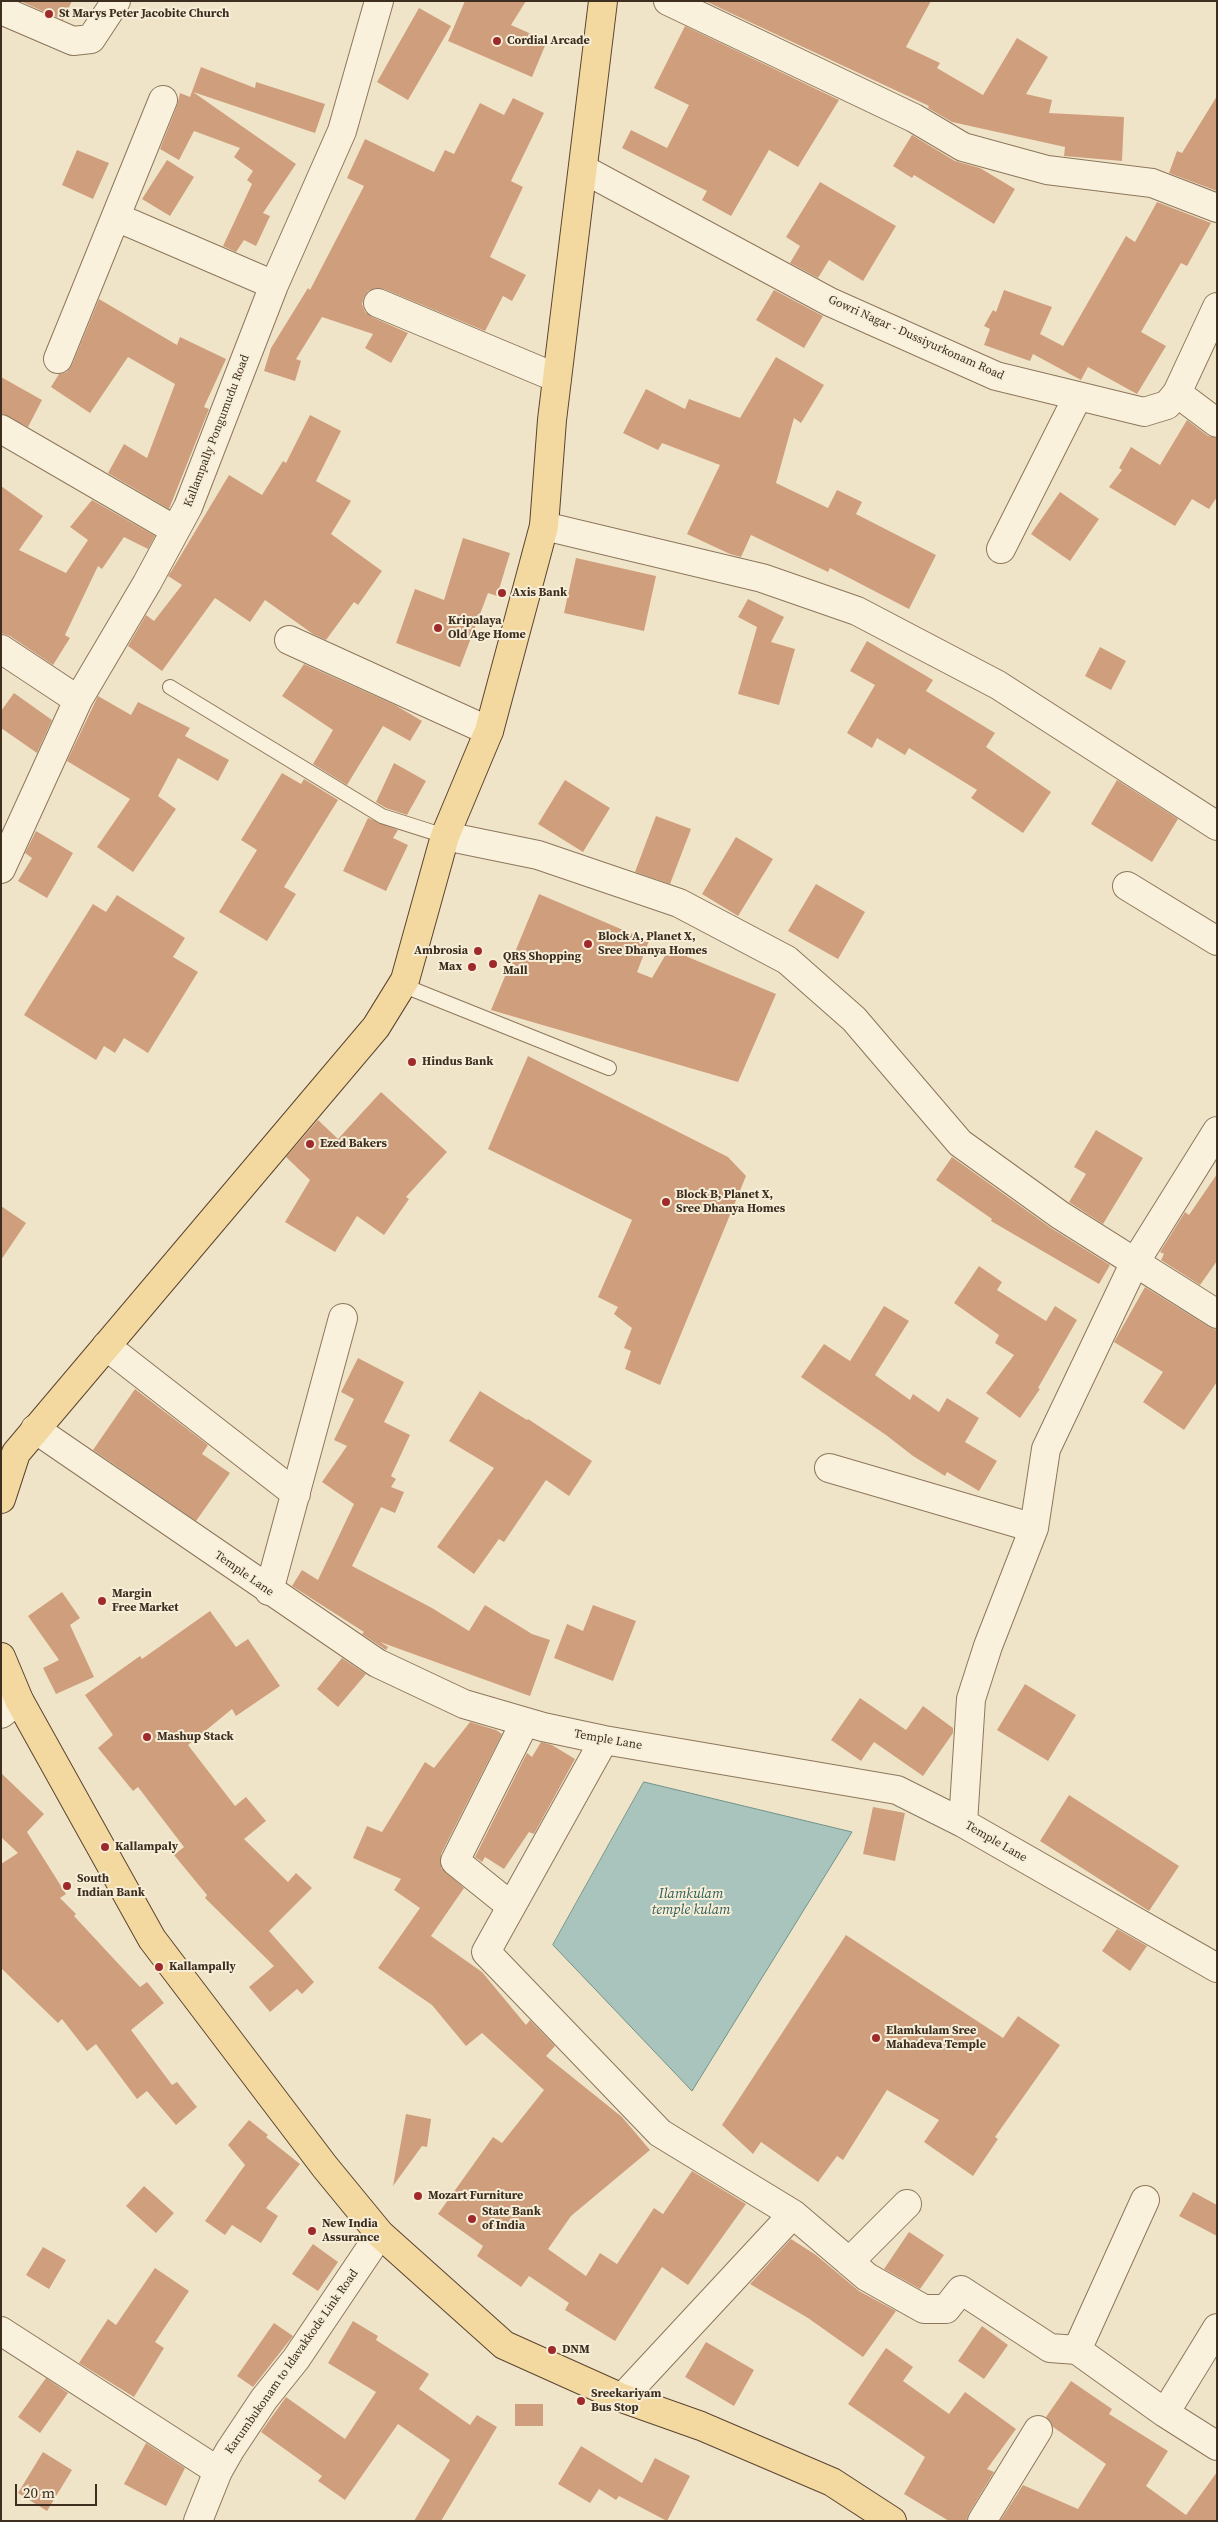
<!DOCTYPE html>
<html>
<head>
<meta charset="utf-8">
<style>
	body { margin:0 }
	#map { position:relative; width:1218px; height:2522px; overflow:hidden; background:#f0e4c8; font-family:"Source Serif 4",serif }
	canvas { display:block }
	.frame { position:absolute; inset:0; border:2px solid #3d2e20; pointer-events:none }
	.scale { position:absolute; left:15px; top:2484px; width:82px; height:22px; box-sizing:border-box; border:2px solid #3d2e20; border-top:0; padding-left:6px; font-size:15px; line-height:18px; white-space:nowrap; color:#3d2e20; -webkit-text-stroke:4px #f7eed8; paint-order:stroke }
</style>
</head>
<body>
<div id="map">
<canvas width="1218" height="2522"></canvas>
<div class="frame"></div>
<div class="scale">20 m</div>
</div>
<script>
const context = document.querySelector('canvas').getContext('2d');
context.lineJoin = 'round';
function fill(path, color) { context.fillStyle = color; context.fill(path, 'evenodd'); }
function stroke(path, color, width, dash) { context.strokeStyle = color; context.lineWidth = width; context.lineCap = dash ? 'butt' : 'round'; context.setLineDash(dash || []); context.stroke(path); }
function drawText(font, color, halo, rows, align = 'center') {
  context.font = font + ' "Source Serif 4",serif'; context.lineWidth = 4; context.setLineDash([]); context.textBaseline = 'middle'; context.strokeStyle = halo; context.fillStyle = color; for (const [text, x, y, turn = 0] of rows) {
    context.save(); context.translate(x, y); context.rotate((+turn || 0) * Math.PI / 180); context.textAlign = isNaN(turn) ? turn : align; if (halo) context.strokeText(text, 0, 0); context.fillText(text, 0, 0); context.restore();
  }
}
const water = new Path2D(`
	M644,1782L852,1832L692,2091L553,1945Z`);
fill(water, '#a9c4bc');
stroke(water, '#6f938a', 1);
fill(new Path2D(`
	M20,1H72L63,20Z
	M465,1H526L511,25L547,41L532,77L448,41Z
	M705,1H931L906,47L940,63L937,68L983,95L1017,38L1048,57L1026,94L1052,100L1049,113L1124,117L1122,161L1064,156L1065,147L952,122L928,108L929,106Z
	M419,8L451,26L408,100L377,82Z
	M685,26L839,100L798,167L769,150L731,216L702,200L707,191L622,148L631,130L667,148L689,105L654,88Z
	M201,67L255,88L256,82L325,104L315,133L193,92L296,164L263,213L270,216L256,246L244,240L236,252L223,246L252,184L247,180L253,171L234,157L240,148L194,131L179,160L160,149L177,106L180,93L190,97Z
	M1217,96V191L1169,173L1177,151L1182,153Z
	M513,98L544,113L511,181L523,187L490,257L526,275L512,301L503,296L485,331L384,289L376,288L368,291L364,297L362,304L365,312L372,317L408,333L391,363L365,348L373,334L322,317L296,359L301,361L295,381L264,371L271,348L308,288L310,290L364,186L347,178L365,139L434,172L445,150L454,154L480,103L504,115Z
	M912,135L955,161L980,168L1015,189L994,224L914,175L912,178L893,166Z
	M77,150L109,163L93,199L62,185Z
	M167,160L194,177L170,216L142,199Z
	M820,182L896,226L863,281L829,260L818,278L790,263L800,246L786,237Z
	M1157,202L1211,223L1187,266L1181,263L1141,332L1166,346L1137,394L1088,367L1081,380L1033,354L1030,361L984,345L990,329L984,326L993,310L996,312L1004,290L1052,307L1040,334L1063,346L1126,236L1135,242Z
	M774,290L823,316L804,348L756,320Z
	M99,299L177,345L180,337L226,359L204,407L209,409L169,509L108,473L124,444L147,458L175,384L128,357L90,413L51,387L59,374L67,372L72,365Z
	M776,357L824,385L801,423L794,418L776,483L828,508L837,490L862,502L856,514L936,555L909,609L830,568L828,572L751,535L741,557L730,554L687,534L720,465L662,443L658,450L623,433L646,389L685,409L689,399L740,418Z
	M1,377L42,400L28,427L1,413Z
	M310,415L341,431L316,481L351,501L331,534L382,571L358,605L354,602L326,640L313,634L265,600L250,622L215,598L162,671L128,646L146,615L154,621L182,585L168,576L172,570L229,475L262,495L283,461L286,463Z
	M1187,420L1208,436L1217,438V497L1209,509L1192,499L1175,526L1109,487L1122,470L1119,468L1131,447L1160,465Z
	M1,486L43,516L19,550L66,573L88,540L70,527L92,500L155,536L148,549L124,537L102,569L98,566L65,635L70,638L53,665L10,636L1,633Z
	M1060,492L1099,519L1070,561L1031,534Z
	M463,538L510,553L497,596L488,593L460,667L396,643L415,589L444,600Z
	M576,558L656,576L644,631L564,613Z
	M748,599L784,617L771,642L795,649L779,705L738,694L757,627L738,617Z
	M867,641L933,680L926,691L995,733L986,747L1051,792L1023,833L971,798L977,790L909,748L905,755L877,738L872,748L847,733L875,685L850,671Z
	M1100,647L1126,661L1111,690L1085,676Z
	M304,664L395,705L422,721L410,741L383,726L347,785L313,764L333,730L282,696Z
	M14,693L52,720L37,753L1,728V711Z
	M98,696L131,715L138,702L190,728L185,736L229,760L218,781L178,758L158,796L176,809L133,872L97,847L130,799L67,761Z
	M394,763L426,781L407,815L386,808L376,802Z
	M282,773L301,784L304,779L338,800L284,887L296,894L267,941L219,912L257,850L241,840Z
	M565,780L610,808L583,852L538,824Z
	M1117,780L1178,819L1152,862L1091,824Z
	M656,816L691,829L670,884L635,872Z
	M368,818L398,830L393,838L408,845L386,891L343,871Z
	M36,831L73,853L47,898L18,881L32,858L25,853Z
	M736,837L773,859L738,916L702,894Z
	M816,884L865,912L838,959L788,931Z
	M539,894L649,941L637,972L652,978L669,949L776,994L738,1082L491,1010Z
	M117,895L185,938L173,957L198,972L148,1053L124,1038L115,1053L104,1046L96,1060L24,1015L93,904L106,912Z
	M528,1056L728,1157L746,1176L660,1385L625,1369L631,1351L624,1348L632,1328L614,1314L618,1307L598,1297L632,1220L488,1149Z
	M381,1092L447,1152L406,1197L409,1199L384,1235L357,1216L335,1252L285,1222L310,1180L286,1157L318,1120L338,1139Z
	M1096,1130L1143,1158L1103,1224L1069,1202L1086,1174L1074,1167Z
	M952,1157L1051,1228L1110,1265L1099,1284L991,1221L992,1219L936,1180Z
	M1217,1174V1261L1200,1285L1161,1260L1164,1254L1160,1252L1185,1212L1189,1215Z
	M1,1206L26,1223L1,1260Z
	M979,1266L1002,1282L997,1290L1046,1321L1055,1306L1077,1320L1038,1388L1040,1389L1020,1418L986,1393L1014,1355L995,1343L999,1335L954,1303Z
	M1145,1287L1209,1327L1217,1330V1382L1184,1430L1143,1402L1163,1372L1114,1342Z
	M884,1306L909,1321L875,1375L910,1400L913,1394L939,1412L947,1398L979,1418L965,1442L997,1461L979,1491L947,1472L945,1476L913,1456L886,1435L801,1377L824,1344L850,1361Z
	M358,1358L404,1382L384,1422L410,1435L391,1476L396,1479L391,1487L404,1492L395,1513L381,1507L352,1566L432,1608L469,1631L485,1605L532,1634L550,1640L530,1696L380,1642L388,1647L386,1650L362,1634L364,1632L292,1586L302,1570L318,1580L354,1504L322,1482L347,1446L334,1440L354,1399L341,1392Z
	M135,1389L208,1445L202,1454L230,1473L196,1521L93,1450Z
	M480,1391L527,1420L528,1419L592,1461L569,1496L546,1480L504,1542L499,1539L474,1574L437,1547L494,1468L449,1441Z
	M62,1592L80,1618L70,1625L94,1677L56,1694L43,1668L59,1660L28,1616Z
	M593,1605L636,1621L613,1681L554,1658L567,1624L583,1631Z
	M210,1611L236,1647L248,1639L280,1686L236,1716L232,1709L188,1745L235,1806L246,1797L266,1821L244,1839L288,1882L296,1873L312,1888L269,1931L314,1982L302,1994L297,1989L270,2012L249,1987L274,1966L205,1898L207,1895L174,1855L184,1847L138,1787L133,1791L98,1748L113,1735L85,1695L140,1656L142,1659Z
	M342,1658L366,1674L338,1707L317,1689Z
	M1025,1684L1076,1715L1048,1761L997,1730Z
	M860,1698L906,1730L923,1706L953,1728V1733L923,1776L874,1742L861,1761L831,1740Z
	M470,1722L496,1730L502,1734L441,1854V1868L464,1888L431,1936L482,1972L526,2025L530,2020L555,2046L546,2056L622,2117L650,2150L571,2216L548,2249L586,2276L600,2253L617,2264L654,2208L663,2214L692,2171L746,2204L688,2285L662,2267L615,2341L565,2310L569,2303L529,2276L521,2287L477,2256L483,2246L438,2214L493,2137L502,2143L544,2090L482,2033L466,2046L432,2005L378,1968L420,1908L394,1890L401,1879L353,1858L367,1826L382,1832L425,1762L434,1768Z
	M541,1742L552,1745L575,1759L534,1834L529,1832L504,1869L485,1857L482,1862L475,1857L527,1753L532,1757Z
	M1,1773L44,1814L27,1832L66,1894L60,1898L76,1914L74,1916L140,1987L147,1982L164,2003L131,2030L172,2085L177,2082L197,2107L176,2125L147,2091L137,2099L96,2044L87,2051L62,2019L58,2023L1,1968V1864L18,1853L1,1837Z
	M1069,1795L1179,1866L1149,1911L1040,1841Z
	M873,1807L905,1813L895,1861L863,1854Z
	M1117,1929L1147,1946L1130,1971L1102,1951Z
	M846,1935L1003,2038L1018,2016L1060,2045L995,2137L998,2139L973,2176L924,2142L939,2120L887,2090L843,2160L837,2156L818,2182L761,2142L753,2154L722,2125Z
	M406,2114L431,2119L427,2147L422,2146L393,2186Z
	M249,2120L268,2135L266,2137L300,2164L266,2208L278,2216L261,2243L232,2225L225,2235L205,2221L245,2165L228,2145Z
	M144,2186L174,2213L156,2233L126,2206Z
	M1193,2192L1217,2205V2236L1179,2216Z
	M909,2232L944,2255L920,2289L884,2269Z
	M791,2239L816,2255L859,2291L896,2311L863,2357L808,2318L750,2284Z
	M313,2244L338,2262L318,2291L292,2274Z
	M43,2247L66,2260L49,2289L26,2275Z
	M155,2268L189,2291L155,2342L164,2348L134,2397L79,2363L108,2319L116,2325Z
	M353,2321L378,2336L376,2340L429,2374L419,2389L470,2425L477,2415L497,2427L441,2521H414L450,2460L398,2424L345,2500L318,2481L322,2476L261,2432L286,2397L345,2439L376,2392L328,2363Z
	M274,2323L293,2336L253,2387L237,2376Z
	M982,2326L1008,2345L984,2379L958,2361Z
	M706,2342L754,2370L734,2406L685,2377Z
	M886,2348L913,2367L903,2381L949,2414L965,2392L1016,2429L987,2469L994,2472L969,2513L966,2521H949L904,2494L925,2457L848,2404Z
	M46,2378L68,2393L40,2433L18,2417Z
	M1071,2381L1112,2409L1109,2414L1168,2451L1146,2486L1186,2515L1217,2472V2521H1000L1023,2485L1078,2509L1106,2464L1053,2427L1046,2417Z
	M515,2404H543V2426H515Z
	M146,2443L185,2468L166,2506L124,2484Z
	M581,2446L642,2483L655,2458L690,2476L667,2521L619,2496L616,2500L599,2489L590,2503L558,2484Z
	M43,2452L72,2470L47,2511L18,2493Z`), '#cf9f7d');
const service = new Path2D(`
	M170,687L382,816L445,836
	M402,985L609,1068`);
const minor = new Path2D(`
	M668,1L914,118L963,147L1047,170L1152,183L1217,208
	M1,10L73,41L91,39L116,1
	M583,169L830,302L996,376L1144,412L1167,405L1177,393L1217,307
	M116,217L274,285
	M378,303L557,378
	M58,359L163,100
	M1177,393L1217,423
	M1,429L175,530
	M544,526L762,578L857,611L998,685L1217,826
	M1001,549L1078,396
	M289,640L489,731
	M1,649L78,700
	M445,836L538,855L679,903L787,960L854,1019L960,1143L1060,1215L1217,1314
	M1,869L78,700L147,583L188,507L274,285L342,131L379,1
	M1127,886L1217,941
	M106,1346L296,1494
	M35,1429L377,1663L464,1704L543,1727L604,1740L897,1790L963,1823L1217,1968
	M829,1468L1034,1528
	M269,1591L343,1318
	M1,1714L19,1700
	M604,1740L486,1952L660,2133L793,2214L622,2398
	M963,1823L971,1699L988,1646L1034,1528L1046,1449L1134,1264L1217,1131
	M511,1906L455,1861L525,1722
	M793,2214L867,2277L924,2309H946L961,2290L1050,2348L1077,2350L1145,2200
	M849,2262L907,2204
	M1217,2328L1165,2413L1217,2446
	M1,2331L218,2471
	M1077,2350L1165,2413
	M982,2521L1038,2430`);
const tertiary = new Path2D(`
	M198,2521L218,2471L230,2450L264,2399L296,2359L380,2234`);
const primary = new Path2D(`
	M1,1499L16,1453L376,1027L405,980L445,836L489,731L544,526L552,420L603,1
	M1,1657L19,1700L152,1939L325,2167L380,2234L504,2345L622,2398L701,2426L832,2482L892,2521`);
stroke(service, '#8d765c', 16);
stroke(minor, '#8d765c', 30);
stroke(tertiary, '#8d765c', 30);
stroke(primary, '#5b4430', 30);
stroke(service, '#faf1dc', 14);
stroke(minor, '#faf1dc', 28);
stroke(tertiary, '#faf1dc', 28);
stroke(primary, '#f3d9a0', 28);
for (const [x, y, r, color] of [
	[49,14,5,"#9e2a2b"],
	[497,41,5,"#9e2a2b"],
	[502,593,5,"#9e2a2b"],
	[438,628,5,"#9e2a2b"],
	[588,944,5,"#9e2a2b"],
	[478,951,5,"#9e2a2b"],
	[493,964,5,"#9e2a2b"],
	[472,967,5,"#9e2a2b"],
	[412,1062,5,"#9e2a2b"],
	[310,1144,5,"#9e2a2b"],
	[666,1202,5,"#9e2a2b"],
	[102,1601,5,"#9e2a2b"],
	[147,1737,5,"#9e2a2b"],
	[105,1847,5,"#9e2a2b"],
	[67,1886,5,"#9e2a2b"],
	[159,1967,5,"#9e2a2b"],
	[876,2038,5,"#9e2a2b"],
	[418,2196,5,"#9e2a2b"],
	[472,2219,5,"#9e2a2b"],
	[312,2231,5,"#9e2a2b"],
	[552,2350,5,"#9e2a2b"],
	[581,2401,5,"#9e2a2b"]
]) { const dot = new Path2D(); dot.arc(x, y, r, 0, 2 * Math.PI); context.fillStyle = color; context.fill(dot); stroke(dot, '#f7eed8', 2); }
drawText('bold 12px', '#3d2e20', '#f7eed8', [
	["St Marys Peter Jacobite Church",59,14],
	["Cordial Arcade",507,41],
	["Axis Bank",512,593],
	["Kripalaya",448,621],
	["Old Age Home",448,635],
	["Block A, Planet X,",598,937],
	["Sree Dhanya Homes",598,951],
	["Ambrosia",468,951,"right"],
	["QRS Shopping",503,957],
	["Mall",503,971],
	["Max",462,967,"right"],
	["Hindus Bank",422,1062],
	["Ezed Bakers",320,1144],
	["Block B, Planet X,",676,1195],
	["Sree Dhanya Homes",676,1209],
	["Margin",112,1594],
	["Free Market",112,1608],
	["Mashup Stack",157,1737],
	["Kallampaly",115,1847],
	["South",77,1879],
	["Indian Bank",77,1893],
	["Kallampally",169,1967],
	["Elamkulam Sree",886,2031],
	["Mahadeva Temple",886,2045],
	["Mozart Furniture",428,2196],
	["State Bank",482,2212],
	["of India",482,2226],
	["New India",322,2224],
	["Assurance",322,2238],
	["DNM",562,2350],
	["Sreekariyam",591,2394],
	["Bus Stop",591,2408]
], 'left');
drawText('12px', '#3d2e20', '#f7eed8', [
	["Gowri Nagar - Dussiyurkonam Road",916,338,24],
	["Kallampally Pongumudu Road",217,431,-69],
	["Temple Lane",244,1574,35],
	["Temple Lane",608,1740,10],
	["Temple Lane",996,1842,30],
	["Karumbukonam to Idavakkode Link Road",292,2362,-55]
]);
drawText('italic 14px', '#2f5d5a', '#f7eed8', [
	["Ilamkulam",691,1894],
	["temple kulam",691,1910]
]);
</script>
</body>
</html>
